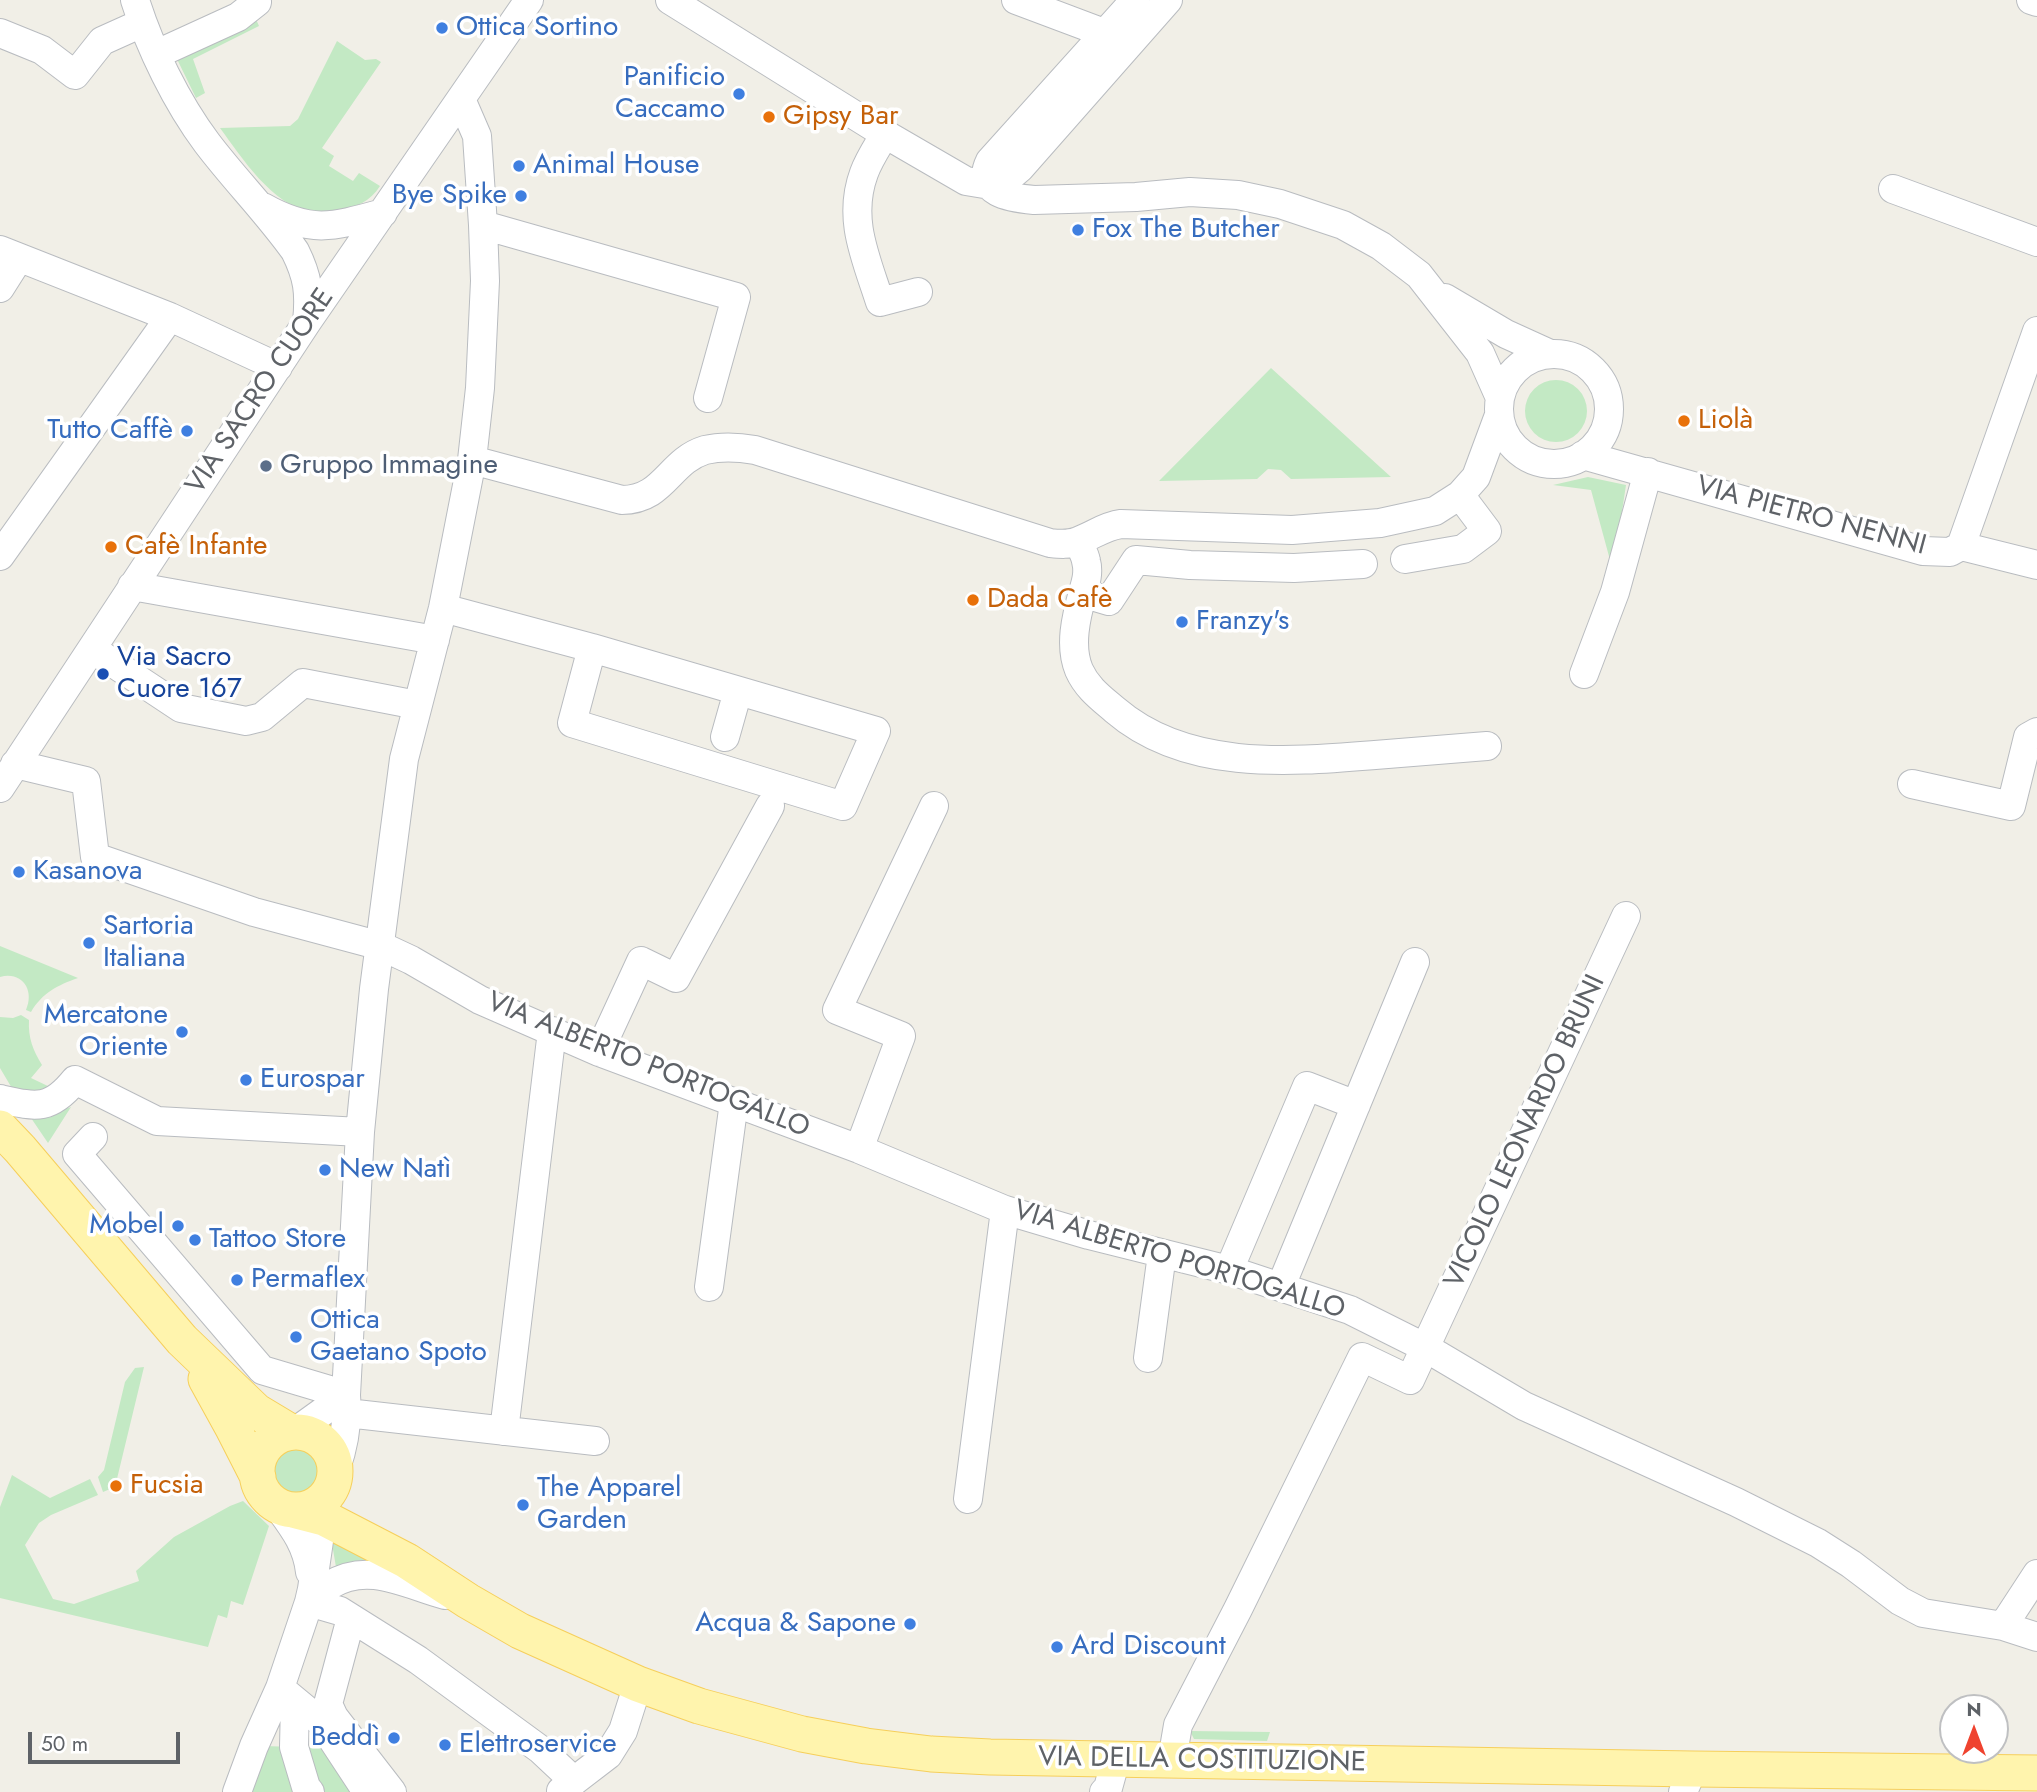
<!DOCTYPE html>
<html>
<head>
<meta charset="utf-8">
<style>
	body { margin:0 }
	#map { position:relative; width:2037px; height:1792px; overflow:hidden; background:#f1efe7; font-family:Jost,sans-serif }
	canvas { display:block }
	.north { position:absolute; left:1939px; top:1694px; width:70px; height:70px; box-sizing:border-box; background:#fff; border:2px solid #bfc0c2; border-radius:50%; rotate:0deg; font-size:19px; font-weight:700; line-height:28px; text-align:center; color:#5e6267 }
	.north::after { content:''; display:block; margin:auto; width:24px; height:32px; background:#ef432f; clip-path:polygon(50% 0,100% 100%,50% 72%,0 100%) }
	.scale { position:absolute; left:28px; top:1732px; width:152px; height:32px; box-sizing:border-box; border:4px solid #5e6267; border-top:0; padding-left:9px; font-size:21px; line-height:24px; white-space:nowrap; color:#5e6267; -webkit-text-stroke:5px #fff; paint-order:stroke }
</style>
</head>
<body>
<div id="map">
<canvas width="2037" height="1792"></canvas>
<div class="north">N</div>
<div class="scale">50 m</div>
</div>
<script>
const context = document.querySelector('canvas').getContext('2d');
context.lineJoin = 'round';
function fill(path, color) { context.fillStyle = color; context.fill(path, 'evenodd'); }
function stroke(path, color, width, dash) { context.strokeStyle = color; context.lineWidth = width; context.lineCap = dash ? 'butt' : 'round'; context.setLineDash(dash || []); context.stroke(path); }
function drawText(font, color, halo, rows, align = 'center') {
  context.font = font + ' Jost,sans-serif'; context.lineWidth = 7; context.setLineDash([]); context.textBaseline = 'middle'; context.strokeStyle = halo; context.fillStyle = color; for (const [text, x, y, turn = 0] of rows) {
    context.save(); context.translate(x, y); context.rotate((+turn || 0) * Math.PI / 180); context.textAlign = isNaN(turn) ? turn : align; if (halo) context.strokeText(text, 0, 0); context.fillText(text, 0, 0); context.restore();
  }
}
fill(new Path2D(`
	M255,17L259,26L193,59L205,93L196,98L176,57Z
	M337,41L365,60L376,59L381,62L322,148L334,156L329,166L353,181L359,173L380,186C371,201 355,208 339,210C330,211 320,214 311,212C272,205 242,158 220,128L290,126L298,119Z
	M1271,368L1391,477L1291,479L1281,470L1268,469L1257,479L1159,481Z
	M1525 411a31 31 0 1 1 62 0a31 31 0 1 1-62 0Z
	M1588,477L1626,485L1613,571L1591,490L1553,485Z
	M0,946L78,978C58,985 42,993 31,1012L26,1010C35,990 22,971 0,977Z
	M21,1015L29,1020C28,1038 33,1050 42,1065L31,1078L52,1088L43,1093L13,1090L0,1068V1017L13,1018Z
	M71,1107L48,1143L29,1115H45Z
	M144,1367L115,1487L103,1492L98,1477L104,1470L125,1382L135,1368Z
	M267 1470a27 27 0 1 1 54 0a27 27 0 1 1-54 0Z
	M12,1475L50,1498L90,1479L98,1495L51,1515L39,1523L25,1545L53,1599L74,1604L139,1581L136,1571L174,1537L230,1506L243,1501L269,1526L243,1605L231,1601L227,1618L218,1615L208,1647L0,1598V1507Z
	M330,1532L377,1561C361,1559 351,1561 336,1567Z
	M1190,1731L1270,1732L1267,1741L1194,1739Z
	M264,1746L326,1748L356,1792H247Z`), '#c3e9c4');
const minor = new Path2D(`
	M135,0C150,48 177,103 207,143C235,180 268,213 295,251C308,277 310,293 307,322
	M670,0L885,134L966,181L990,185L1007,179L1020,168L1168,0
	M1016,0L1104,33
	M1135,0L990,161C974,193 1011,198 1034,200L1136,197L1190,192L1238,195L1280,204L1343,225L1381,246L1419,275L1480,353L1500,398
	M2031,0L2037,2
	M0,33L42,50L75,75L102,41L142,23
	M157,54L238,17L257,2
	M885,134C878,146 869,159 864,173C847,219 866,258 880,302L918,292
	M1893,189L2037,242
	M263,207C311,234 333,227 383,213
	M483,225L736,297L708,398
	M0,250L170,317L278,367
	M0,288L19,258
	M1445,298L1506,334L1550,354
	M1499 409a55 55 0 1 1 110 0a55 55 0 1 1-110 0Z
	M1583,455L1923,551L1950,552L1961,546L2037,331
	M472,460L622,500C664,500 669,461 705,450C722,446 738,447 755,450L1050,543C1060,544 1069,545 1078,541C1094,535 1105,526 1121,524L1292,530L1380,523L1435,511L1460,495L1476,477L1499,415
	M1078,541C1080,547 1085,554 1086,561C1089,572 1086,582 1083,592C1076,617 1069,646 1079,670C1087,688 1101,698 1115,710C1186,771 1288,762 1375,755C1412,752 1449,749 1487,746
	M1961,546L2037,565
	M0,556L170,317
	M1405,559L1463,549L1487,531L1460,495
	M132,586L435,640
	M1082,593L1109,601L1136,560L1190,565L1294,568L1363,564
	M443,608L592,648
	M592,648L876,731L843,806L572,723Z
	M92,649L181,708L246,721L262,717L303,683L417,705
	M1584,674L1615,592L1648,472
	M725,737L738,691
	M15,764L86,781L95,857L254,912L381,946L411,960L480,1000L599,1052L859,1149L1005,1210L1089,1235L1229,1270L1350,1310L1426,1348L1524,1406L1736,1502L1818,1543L1851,1564L1900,1601L1923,1613L2003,1626L2037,1637
	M1912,784L2011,806L2028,737L2037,732
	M0,788L307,322L529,0
	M599,1052L641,961L676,978L770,806
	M0,1099C36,1107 50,1111 75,1080L157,1121L360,1132
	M93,1137L77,1154L262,1370L346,1395
	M859,1149L901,1036L837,1010L934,806
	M1229,1270L1307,1086L1356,1105
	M1281,1286L1415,962
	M709,1287L734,1102
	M1148,1358L1162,1254
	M347,1413L595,1441
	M296,1431L346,1395
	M504,1431L552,1031
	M336,1468C345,1443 348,1421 346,1395L360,1132L374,989L404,759L443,608L472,460L480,388L485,281L483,225L477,136L461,99
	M968,1499L1005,1210
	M276,1504C292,1526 307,1544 310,1572
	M309,1602L340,1611L418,1660L541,1750L573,1780
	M309,1602C316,1596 323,1590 330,1585C369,1561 407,1585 445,1595
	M351,1618L328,1704L334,1717L392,1792
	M2003,1626L2037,1574
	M280,1688L321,1722L367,1792
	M295,1701L294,1747L306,1787L310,1792
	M1172,1760L1178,1725L1238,1609L1362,1357L1410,1380L1626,916
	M561,1791L608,1755L623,1731L638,1684
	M237,1792L254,1746L280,1688L309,1602L312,1589L321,1527L329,1492
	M1104,1792L1108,1788L1116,1759
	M1683,1792L1693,1769`);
const major = new Path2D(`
	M0,1128L20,1149L182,1340L256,1411L291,1432
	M206,1379L233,1428L258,1477
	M257 1471a39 39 0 1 1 78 0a39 39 0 1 1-78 0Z
	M293,1510L324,1518L407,1561L468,1601L520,1631L638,1684L699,1706L802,1734L866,1746L931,1754L990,1757L1693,1769L2037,1773`);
stroke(minor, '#b9bcc0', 30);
stroke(major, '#f6cf5b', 37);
stroke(minor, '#fff', 28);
stroke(major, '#fff4ad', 35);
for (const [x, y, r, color] of [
	[442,28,7,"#3f7fe0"],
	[739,94,7,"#3f7fe0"],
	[769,117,7,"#e8710a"],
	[519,166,7,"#3f7fe0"],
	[521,196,7,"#3f7fe0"],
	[1078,230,7,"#3f7fe0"],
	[1684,421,7,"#e8710a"],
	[187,431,7,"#3f7fe0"],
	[266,466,7,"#5c6f8a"],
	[111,547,7,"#e8710a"],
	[973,600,7,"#e8710a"],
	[1182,622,7,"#3f7fe0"],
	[103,674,7,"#1a4fb4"],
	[19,872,7,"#3f7fe0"],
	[89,943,7,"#3f7fe0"],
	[182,1032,7,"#3f7fe0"],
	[246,1080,7,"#3f7fe0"],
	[325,1170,7,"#3f7fe0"],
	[178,1226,7,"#3f7fe0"],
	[195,1240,7,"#3f7fe0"],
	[237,1280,7,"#3f7fe0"],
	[296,1337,7,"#3f7fe0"],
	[116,1486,7,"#e8710a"],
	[523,1505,7,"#3f7fe0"],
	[910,1624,7,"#3f7fe0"],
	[1057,1647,7,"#3f7fe0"],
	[394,1738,7,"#3f7fe0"],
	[445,1745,7,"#3f7fe0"]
]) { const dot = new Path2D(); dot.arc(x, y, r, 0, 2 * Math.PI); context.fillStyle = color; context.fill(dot); stroke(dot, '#fff', 2.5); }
drawText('28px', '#366cbe', '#fff', [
	["Ottica Sortino",456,28],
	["Panificio",725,78,"right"],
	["Caccamo",725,110,"right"],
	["Animal House",533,166],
	["Bye Spike",507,196,"right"],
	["Fox The Butcher",1092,230],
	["Tutto Caffè",173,431,"right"],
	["Franzy's",1196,622],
	["Kasanova",33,872],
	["Sartoria",103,927],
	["Italiana",103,959],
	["Mercatone",168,1016,"right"],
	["Oriente",168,1048,"right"],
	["Eurospar",260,1080],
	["New Natì",339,1170],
	["Mobel",164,1226,"right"],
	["Tattoo Store",209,1240],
	["Permaflex",251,1280],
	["Ottica",310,1321],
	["Gaetano Spoto",310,1353],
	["The Apparel",537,1489],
	["Garden",537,1521],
	["Acqua & Sapone",896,1624,"right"],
	["Ard Discount",1071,1647],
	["Beddì",380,1738,"right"],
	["Elettroservice",459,1745]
], 'left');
drawText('28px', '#c56008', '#fff', [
	["Gipsy Bar",783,117],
	["Liolà",1698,421],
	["Cafè Infante",125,547],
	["Dada Cafè",987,600],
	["Fucsia",130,1486]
], 'left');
drawText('28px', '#5e6267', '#fff', [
	["VIA SACRO CUORE",261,392,-56],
	["VIA PIETRO NENNI",1811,517,15],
	["VIA ALBERTO PORTOGALLO",648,1066,22],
	["VICOLO LEONARDO BRUNI",1526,1132,-65],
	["VIA ALBERTO PORTOGALLO",1179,1261,17],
	["VIA DELLA COSTITUZIONE",1202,1761,1]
]);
drawText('28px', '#4e5e75', '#fff', [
	["Gruppo Immagine",280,466]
], 'left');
drawText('28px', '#164399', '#fff', [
	["Via Sacro",117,658],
	["Cuore 167",117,690]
], 'left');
</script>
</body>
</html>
